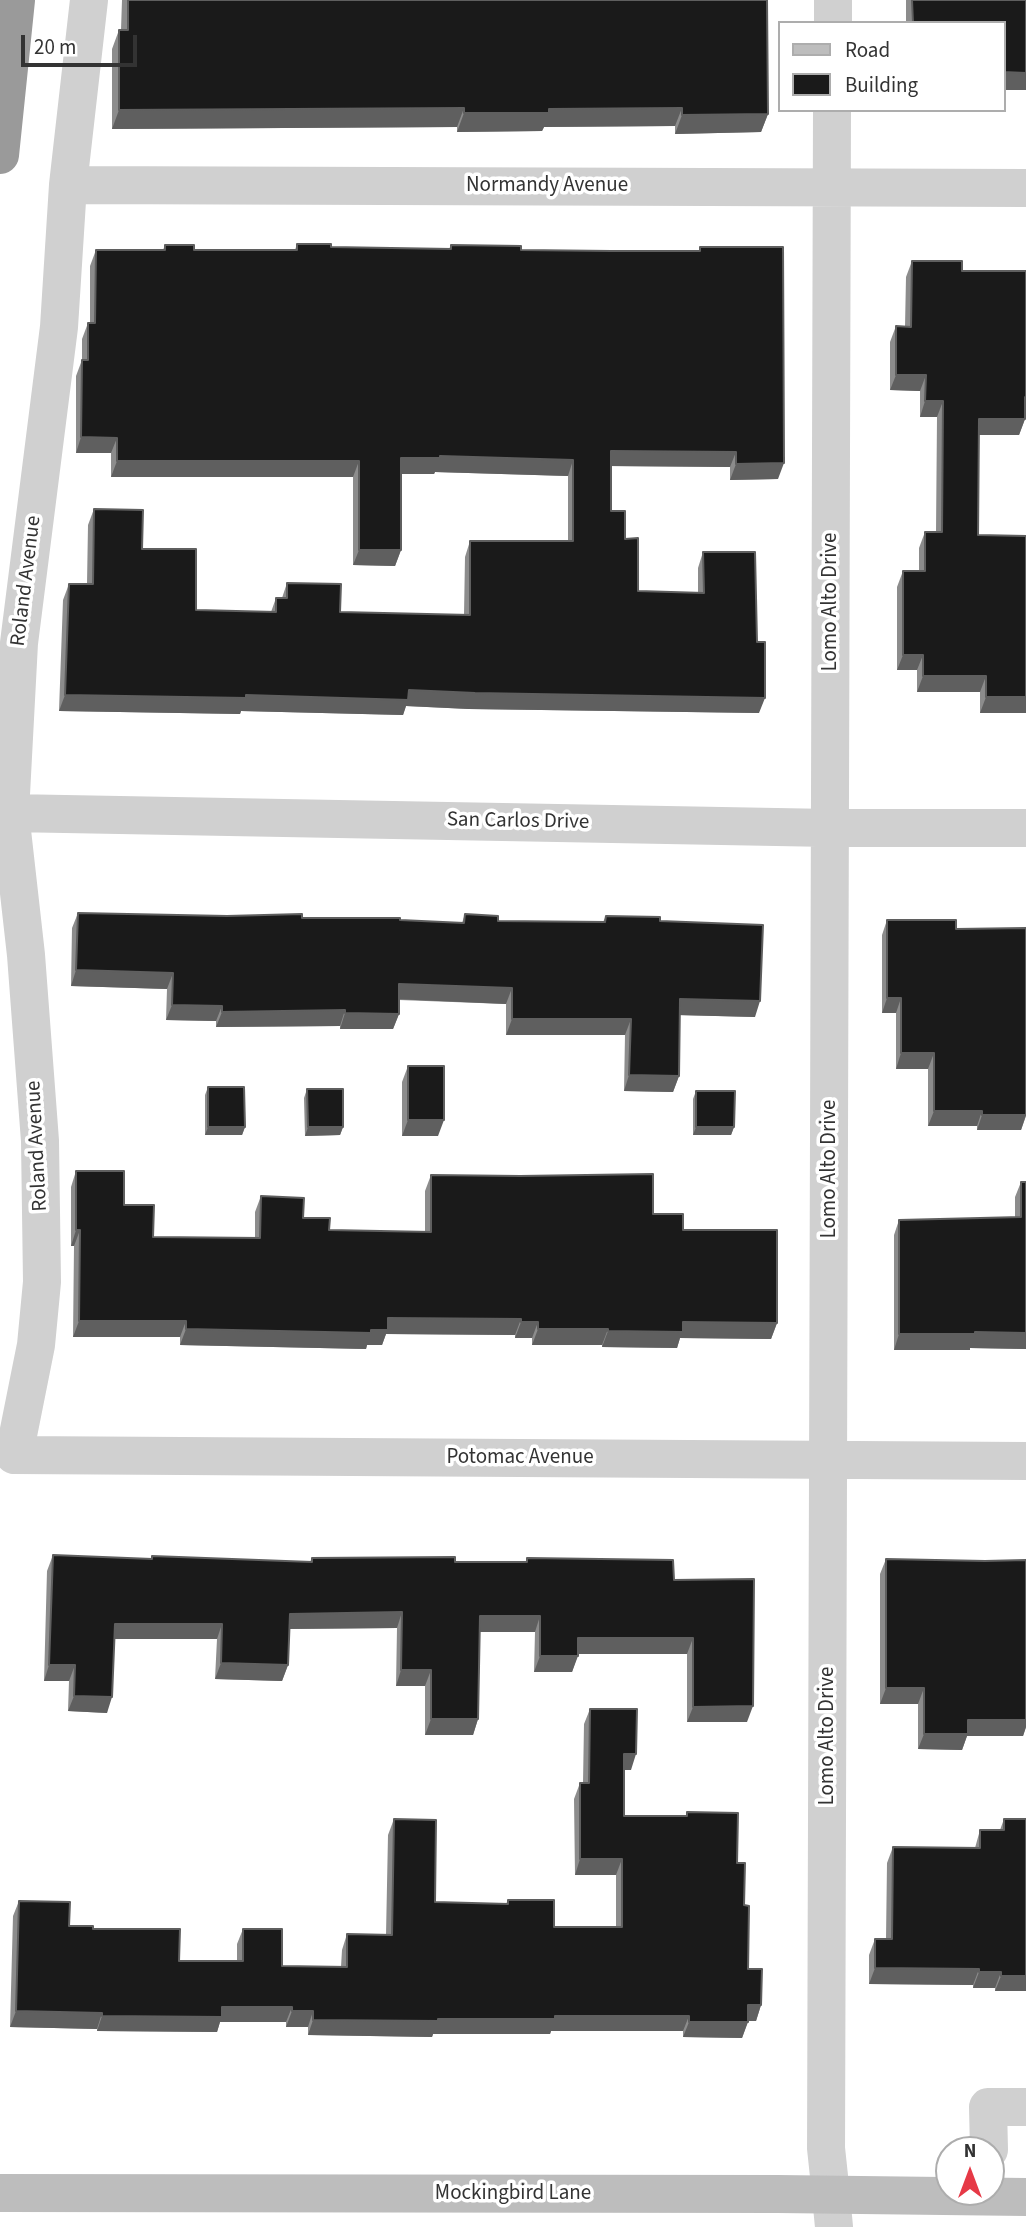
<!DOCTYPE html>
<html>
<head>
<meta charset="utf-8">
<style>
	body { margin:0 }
	#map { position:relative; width:1026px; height:2227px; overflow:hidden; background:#fff; font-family:"Source Sans 3",sans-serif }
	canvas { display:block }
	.legend { position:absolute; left:778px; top:21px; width:228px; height:91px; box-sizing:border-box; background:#fff; border:2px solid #adadad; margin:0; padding:9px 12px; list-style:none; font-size:21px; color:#333 }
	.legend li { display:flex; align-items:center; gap:14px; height:35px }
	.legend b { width:35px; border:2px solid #adadad }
	.north { position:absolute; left:935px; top:2136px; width:70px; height:70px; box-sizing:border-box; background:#fff; border:2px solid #adadad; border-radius:50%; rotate:0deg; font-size:19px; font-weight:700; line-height:28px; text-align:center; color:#333 }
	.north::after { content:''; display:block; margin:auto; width:24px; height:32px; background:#e63946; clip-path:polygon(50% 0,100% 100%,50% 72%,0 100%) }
	.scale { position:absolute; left:21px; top:35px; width:116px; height:32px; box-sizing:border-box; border:4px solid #333; border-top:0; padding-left:9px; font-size:21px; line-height:24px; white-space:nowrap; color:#333; -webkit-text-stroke:5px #fff; paint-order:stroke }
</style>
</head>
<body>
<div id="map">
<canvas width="1026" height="2227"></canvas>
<ul class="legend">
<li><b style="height:9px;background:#bdbdbd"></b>Road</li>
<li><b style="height:19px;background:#1a1a1a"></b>Building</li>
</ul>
<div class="north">N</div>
<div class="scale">20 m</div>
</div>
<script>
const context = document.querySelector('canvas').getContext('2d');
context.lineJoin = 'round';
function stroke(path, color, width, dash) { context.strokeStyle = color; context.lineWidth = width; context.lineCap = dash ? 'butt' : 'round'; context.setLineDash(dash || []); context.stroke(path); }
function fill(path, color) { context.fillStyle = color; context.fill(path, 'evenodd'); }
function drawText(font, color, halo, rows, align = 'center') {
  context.font = font + ' "Source Sans 3",sans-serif'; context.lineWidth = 7; context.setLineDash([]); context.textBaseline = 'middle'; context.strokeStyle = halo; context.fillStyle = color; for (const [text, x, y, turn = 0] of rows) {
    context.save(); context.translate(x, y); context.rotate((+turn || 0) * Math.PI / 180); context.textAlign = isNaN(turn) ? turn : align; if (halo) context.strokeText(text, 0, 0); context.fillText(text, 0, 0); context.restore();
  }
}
stroke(new Path2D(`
	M89,0L68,185L59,327L19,643L10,813L26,955L40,1141L42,1282L36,1345L14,1455L1026,1461
	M833,23V0
	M68,185L1026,188
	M10,813L831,828H1026
	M989,2150L988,2107H1026
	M831,2195L826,2148L832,110`), '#d0d0d0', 38);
stroke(new Path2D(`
	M831,2195L834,2227`), '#d0d0d0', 38);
stroke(new Path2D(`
	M0,2193L778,2194L1026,2197`), '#bdbdbd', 38);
stroke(new Path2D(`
	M0,155L16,0`), '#9a9a9a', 38);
fill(new Path2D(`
	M122,0H767L768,114L761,132L675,134V126L544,127L542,131L457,132V127L112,129V49L119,30H121Z
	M906,0H1026V90H1003V23H906Z
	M297,244L331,247L449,249L451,245L521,250L611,251H699L700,247L778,479L730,480V467L611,466V511L625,539L638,591L698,593V568L703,552L757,642L759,713L469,709L406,706L403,715L241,711L240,714L59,711L63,600L69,584H87L88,525L94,509L142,549L196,610L271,612L276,598H282L287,583L340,612L464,615L465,557L470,541H568V476L435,472L434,474H401V550L395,566L353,565V477H111V453H76V376L82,360V339L88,323H90V266L96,250H163L165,245L194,250H295Z
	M912,261L962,271L1026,413H1025V419L1019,435H979L978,535L1026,536V713H980V692H917V670H897V587L903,571H919V548L925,532H936L937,417H920V391L890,390V342L896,326L905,327L906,277Z
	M78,913L302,918L462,923L465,914L498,921L603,922L606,916L660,921L755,1017L680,1015L679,1076L673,1092L624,1091L625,1035H506V1004L399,1000V1014L393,1029H340V1026L216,1027V1021L166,1020L167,989L71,986L72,928Z
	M887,920L956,929L1026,928V1116L1021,1130H977V1126H928V1069H896V1013H882V935Z
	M408,1066L438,1136H402V1082Z
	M208,1087L245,1127L242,1135H205V1095Z
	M307,1089L343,1127L340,1135L305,1136L304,1098Z
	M696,1091L734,1127L731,1135H693V1099Z
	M76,1171L124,1205L153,1237L255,1238V1212L261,1196L329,1230L425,1232V1191L431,1175L653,1214L683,1230L777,1323L771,1339L680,1338L677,1348L602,1347V1345H532V1338H515V1335L386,1334L382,1345H367L366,1349L180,1345V1337H73L74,1246H71V1187Z
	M1021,1182L1026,1349L970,1348V1350H894V1235L899,1220L1015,1217V1197Z
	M53,1555L151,1559L152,1556L310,1562L312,1558L455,1562H526L527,1558L674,1580L747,1722H687V1654H578L572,1672H534L535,1632H480L478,1719L473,1735H425V1686H396L397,1628L289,1629L288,1665L282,1681L215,1679L217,1639H114L107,1713L68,1711L69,1681H44L47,1571Z
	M886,1559L985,1561L1026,1560V1727L1023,1736H967L962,1750L918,1749V1704H880V1574Z
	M590,1709L631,1770H624V1816H686L687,1812L737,1863L744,1905L748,1969L761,2005L756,2021H748L742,2038L683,2037V2031H551L550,2034H433L432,2037L308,2035V2027H286V2022H220L217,2032L97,2031V2029L10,2027L13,1916L19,1901L69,1926L93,1929L179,1961H237V1944L243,1929L282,1966L341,1967L342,1950L347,1934L386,1935L388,1835L394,1819L435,1902L506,1904L508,1900L554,1927H616V1875H575L574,1799L580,1783H583L584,1724Z
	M1004,1819L1026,1991H995V1988H973V1985L869,1984V1955L875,1939H886L887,1863L893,1847L975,1848L980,1830H1000Z`), '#8c8c8c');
fill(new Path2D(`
	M1003,72L1026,73V90H1003Z
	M464,108L457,127L112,129L119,110Z
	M682,108L675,126L544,127L542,131L457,132L464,113L549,109Z
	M768,114L761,132L675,134L682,115Z
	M896,375H926L920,391L890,390Z
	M925,401H943L937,417H920Z
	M979,419H1025L1019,435H973Z
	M81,437L117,438L111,453H76Z
	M611,451L736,452L730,467L605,466Z
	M440,456L573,460L568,476L435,472L434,474H395L401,458Z
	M117,461H359L353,477H111Z
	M784,463L778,479L730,480L736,464Z
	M359,550H401L395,566L353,565Z
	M903,655H923L917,670H897Z
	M923,676H986L980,692H917Z
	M409,690L765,698L759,713L469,709L406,706L403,715L241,711L240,714L59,711L65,695H246Z
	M986,697H1026V713H980Z
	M76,970L173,973L167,989L71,986Z
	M399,984L512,988L506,1004L393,999Z
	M887,998H901L896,1013H882Z
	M680,999L760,1001L755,1017L675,1015Z
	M172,1005L222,1006L216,1021L166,1020Z
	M345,1010L340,1026L216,1027L222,1012Z
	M345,1013L399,1014L393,1029H340Z
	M512,1019H631L625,1035H506Z
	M901,1053H934L928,1069H896Z
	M629,1075L679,1076L673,1092L624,1091Z
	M934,1111H982L977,1126H928Z
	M982,1115H1026L1021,1130H977Z
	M408,1120H444L438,1136H402Z
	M208,1127H245L242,1135H205Z
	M308,1127H343L340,1135L305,1136Z
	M696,1127H734L731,1135H693Z
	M76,1230H80L74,1246H71Z
	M388,1318L521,1319L515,1335L386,1334L382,1345H367L366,1349L180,1345L186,1329L371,1330Z
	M79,1321H186L180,1337H73Z
	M521,1322H538L532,1338H515Z
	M683,1322L777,1323L771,1339L680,1338L677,1348L602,1347L608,1331Z
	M538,1329H608L602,1345H532Z
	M975,1332L1026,1333V1349L970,1348V1350H894L899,1334Z
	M402,1612L397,1628L284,1629L290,1614Z
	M480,1616H540L535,1632H474Z
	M115,1624H222L217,1639H109Z
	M578,1638H693L687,1654H572Z
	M540,1656H578L572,1672H534Z
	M221,1663L288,1665L282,1681L215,1679Z
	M49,1665H75L69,1681H44Z
	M401,1670H431L425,1686H396Z
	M886,1688H924L918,1704H880Z
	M74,1696L112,1697L107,1713L68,1711Z
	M753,1706L747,1722H687L693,1707Z
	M431,1719H478L473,1735H425Z
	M968,1720H1026V1727L1023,1736H967L962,1750L918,1749L924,1734Z
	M624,1754H636L631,1770H618Z
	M580,1859H622L616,1875H575Z
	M875,1968L979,1969L973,1985L869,1984Z
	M979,1972H1001L995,1988H973Z
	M1001,1976H1026V1991H995Z
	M748,2005H761L756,2021H743Z
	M222,2007H292L286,2022H220L217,2032L97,2031L102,2016Z
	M16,2011L102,2013L97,2029L10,2027Z
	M292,2011H313L308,2027H286Z
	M555,2016H689L683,2031H551L550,2034H433L432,2037L308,2035L313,2020L438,2019Z
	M689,2022H748L742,2038L683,2037Z`), '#5f5f5f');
const building = new Path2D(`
	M128,0H767L768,114L682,115V108L549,109V113H464V108L119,110V30H128Z
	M912,0H1026V73L1003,72V23H913Z
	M297,244H331V247L451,249V245L521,246V250L611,251H700V247H783L784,463L736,464V452L611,451V511H625V539L638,538V591L704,593L703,552H755L757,642H765V698L475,693L409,690L408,700L246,695V698L65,695L69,584H93L94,509L143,510L142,549H196V610L276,612V598H287V583L341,584L340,612L470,615V541H573V460L440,456V458H401V550H359V461H117V438L81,437L82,360H88V323H95L96,250H165V245H194V250H297Z
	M912,261H962V271H1026V397H1025V419H979L978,535L1026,536V697H986V676H923V655H903V571H925V532H942L943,401H925L926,375H896V326L911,327Z
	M78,913L227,916L302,914V918H400V920L464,923L465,914L498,916V921L605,922L606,916L660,917V921L763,925L760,1001L680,999L679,1076L629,1075L631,1019H512V988L399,984V1014L345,1013V1010L222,1012V1006L172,1005L173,973L76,970Z
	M887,920H956V929L1026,928V1115H982V1111H934V1053H901V998H887Z
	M408,1066H444V1120H408Z
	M208,1087H244L245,1127H208Z
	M307,1089H343V1127H308Z
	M696,1091H735L734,1127H696Z
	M76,1171H124V1205H154L153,1237L260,1238L261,1196L304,1198L303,1218H330L329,1230L431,1232V1175L520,1176L653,1174V1214H683V1230H777V1323L683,1322V1332L608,1331V1329H538V1322H521V1319L388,1318V1330H371V1333L186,1329V1321H79L80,1230H76Z
	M1021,1182H1026V1333L975,1332V1334H899V1220L1021,1217Z
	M53,1555L152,1559V1556L312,1562V1558L455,1557V1562H527V1558L673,1560L674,1580L754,1579L753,1706L693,1707V1638H578V1656H540V1616H480L478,1719H431V1670H401L402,1612L290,1614L288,1665L221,1663L222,1624H115L112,1697L74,1696L75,1665H49Z
	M886,1559L985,1561L1026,1560V1720H968V1734H924V1688H886Z
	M590,1709H637L636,1754H624V1816H687V1812L738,1813L737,1863H745L744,1905L749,1906L748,1969H762L761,2005H748V2022H689V2016H555V2019H438V2021L313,2020V2011H292V2007H222V2017L102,2016V2013L16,2011L19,1901L70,1902L69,1926H93V1929H180L179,1961H243V1929H282V1966L347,1967V1934L392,1935L394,1819L436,1820L435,1902L508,1904V1900H554V1927H622V1859H580V1783H589Z
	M1004,1819H1026V1976H1001V1972H979V1969L875,1968V1939H892L893,1847L980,1848V1830H1004Z`);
fill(building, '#1a1a1a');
stroke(building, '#5f5f5f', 2);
drawText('21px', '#333', '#fff', [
	["Normandy Avenue",547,186],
	["Roland Avenue",27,581,-83],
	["Lomo Alto Drive",831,602,-90],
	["San Carlos Drive",518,822,1],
	["Roland Avenue",38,1146,-93],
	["Lomo Alto Drive",830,1169,-90],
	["Potomac Avenue",520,1458],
	["Lomo Alto Drive",828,1736,-90],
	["Mockingbird Lane",513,2194]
]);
</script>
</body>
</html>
